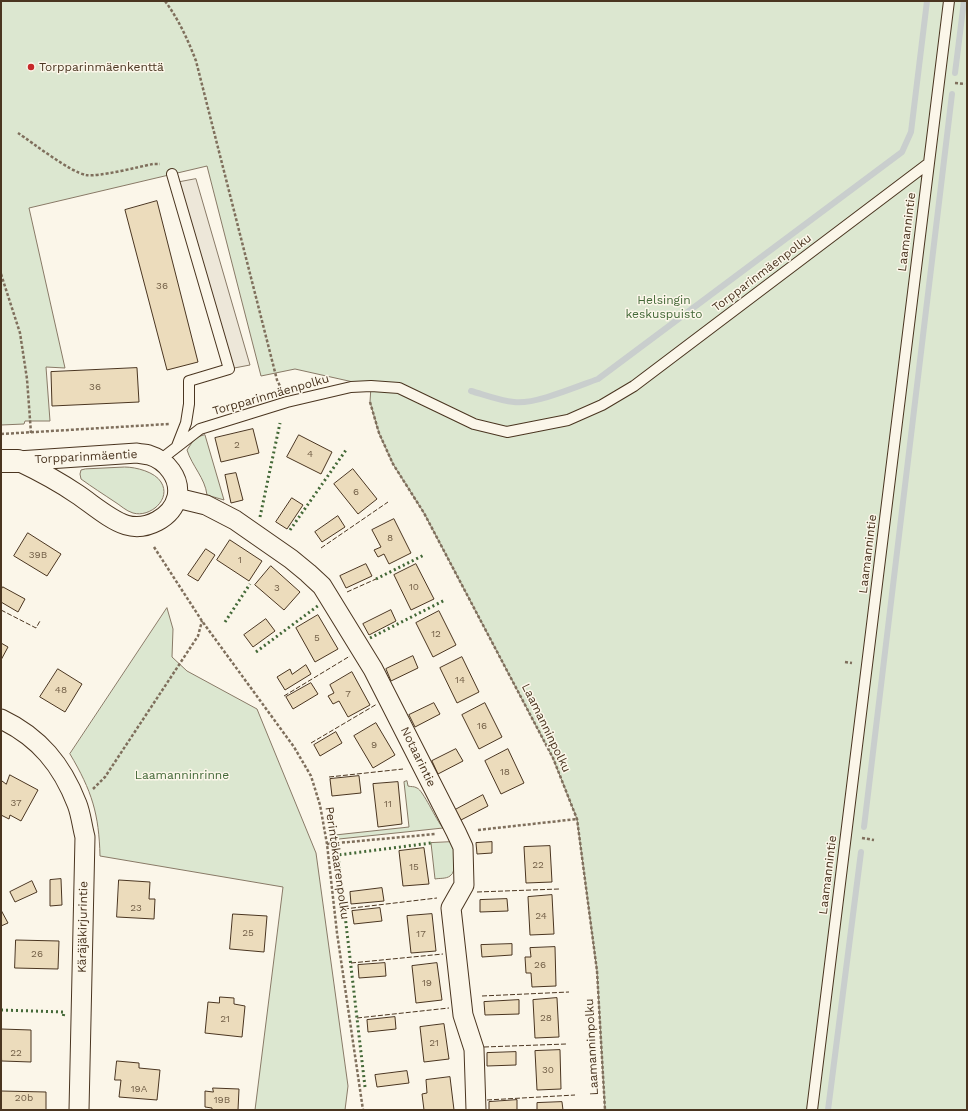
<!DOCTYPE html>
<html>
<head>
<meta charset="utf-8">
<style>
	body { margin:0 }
	#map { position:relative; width:968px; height:1111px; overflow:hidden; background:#fbf6e9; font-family:"Work Sans",sans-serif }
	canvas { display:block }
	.frame { position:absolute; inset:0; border:2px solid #4a3520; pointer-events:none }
</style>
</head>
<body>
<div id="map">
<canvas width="968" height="1111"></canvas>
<div class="frame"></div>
</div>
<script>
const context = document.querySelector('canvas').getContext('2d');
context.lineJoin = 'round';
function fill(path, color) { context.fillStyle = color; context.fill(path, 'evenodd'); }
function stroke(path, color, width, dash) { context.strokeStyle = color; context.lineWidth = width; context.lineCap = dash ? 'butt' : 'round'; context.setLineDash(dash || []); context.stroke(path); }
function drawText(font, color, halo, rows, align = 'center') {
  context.font = font + ' "Work Sans",sans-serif'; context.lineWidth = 3; context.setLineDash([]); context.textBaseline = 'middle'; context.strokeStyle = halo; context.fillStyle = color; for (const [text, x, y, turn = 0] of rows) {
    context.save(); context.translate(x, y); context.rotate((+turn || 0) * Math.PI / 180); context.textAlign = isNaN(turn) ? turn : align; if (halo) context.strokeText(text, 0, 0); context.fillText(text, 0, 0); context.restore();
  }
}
const green = new Path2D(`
	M1,1H967V1110H605L597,971L577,819L553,758L424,513L393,464L379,433L370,402L371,386L295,369L261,376L207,166L29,208L65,368L46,367L50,421H25L24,424L1,425Z
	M205,435L224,500L207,495C205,478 192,466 187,450L195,438Z
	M125,467C136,467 155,472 161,482C172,499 150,518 133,513C126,511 120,505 115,502C103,494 92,487 81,479L80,474L81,470L85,469Z
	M167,608L173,629L172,657L187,671L257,709L316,853L348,1086L345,1110H255L283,887L100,856C99,814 92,791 70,754Z
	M407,781L408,786C411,787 414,786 417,788C423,790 436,820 443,828L339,839L335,835L409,827L404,782Z
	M452,842C454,850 458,871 450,876C446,879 440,878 435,879L431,843Z`);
fill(green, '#dce7d0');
stroke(green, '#887966', 1);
const parking = new Path2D(`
	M196,179L250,365L229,369L175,183Z`);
fill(parking, '#ede7d9');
stroke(parking, '#887966', 1);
stroke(new Path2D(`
	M955,73L964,1
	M471,391C485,395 500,401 514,402C534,405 578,386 598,379L902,152L911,132L927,1
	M864,827L952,94
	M828,1110L861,852`), '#c9cecd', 6);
const building = new Path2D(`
	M157,201L198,362L167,370L125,210Z
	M137,368L139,402L52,406L51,372Z
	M253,429L259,453L221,462L215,438Z
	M299,435L332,452L321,474L287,457Z
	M353,469L377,499L358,514L334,484Z
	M236,473L243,500L231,503L225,475Z
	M292,498L303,505L287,529L276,522Z
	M338,516L345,527L322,542L315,532Z
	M394,519L411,553L389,564L384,554L378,557L374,550L381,547L372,530Z
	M28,533L61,554L47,576L14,556Z
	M230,540L262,561L249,581L217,560Z
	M206,549L215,555L198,581L188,575Z
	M366,564L372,576L346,588L340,576Z
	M416,564L434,599L411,610L394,575Z
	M271,566L300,592L284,610L255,585Z
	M3,587L25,599L18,612L1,602V590Z
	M391,610L396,621L369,635L363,624Z
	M439,611L456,645L433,657L416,623Z
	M318,615L338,649L315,662L296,628Z
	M266,619L275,631L253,647L244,635Z
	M1,643L8,647L1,660Z
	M413,656L418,668L391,681L386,669Z
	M462,657L479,692L457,703L440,668Z
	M306,665L311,674L285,690L277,677L290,669L292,674Z
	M58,669L82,684L65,712L40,697Z
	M352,672L370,705L348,717L339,701L333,704L328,696L334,693L330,685Z
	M311,683L318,694L293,709L286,697Z
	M434,703L440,714L415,727L409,715Z
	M485,703L502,737L479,749L462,715Z
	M376,723L395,755L373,768L354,736Z
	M336,732L342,743L320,756L314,745Z
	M456,749L463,761L438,774L432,761Z
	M508,749L524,783L501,794L485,761Z
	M10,775L38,790L21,821L10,815L9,819L1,815V783L2,781L6,784Z
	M359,776L361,793L332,796L330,779Z
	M398,782L402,824L378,827L373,784Z
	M483,795L488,806L461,820L455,810Z
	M492,842V853L477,854L476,843Z
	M550,846L552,882L526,883L524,847Z
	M424,848L429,884L403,886L399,851Z
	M61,879L62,905L50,906V880Z
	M119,880L150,882L149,899H155L154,919L117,917Z
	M32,881L37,892L15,902L10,892Z
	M382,888L384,901L351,904L350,892Z
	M552,895L554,934L530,935L528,897Z
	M507,899L508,911L480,912V900Z
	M380,908L382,921L354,924L352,911Z
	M1,910L8,923L1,926Z
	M233,914L267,916L264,952L230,949Z
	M432,914L436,951L411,953L407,916Z
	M16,940L59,941L58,969L15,968Z
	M512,944V955L482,957L481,945Z
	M555,947L556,986L532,987L531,973H526L525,957H531L530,948Z
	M385,963L386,976L359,978L358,965Z
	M437,963L442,1000L416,1003L412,966Z
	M220,997L234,998V1004L245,1006L242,1037L205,1033L208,1002L219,1003Z
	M557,998L559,1037L535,1038L533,1000Z
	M519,1000V1014L485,1015L484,1002Z
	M395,1017L396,1029L368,1032L367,1020Z
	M444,1024L449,1059L424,1062L420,1027Z
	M1,1029L31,1030V1062L2,1061Z
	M560,1050L561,1089L537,1090L535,1051Z
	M516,1052V1065L487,1066V1053Z
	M117,1061L139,1063V1068L160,1070L157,1100L119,1097L121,1080H115Z
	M407,1071L409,1083L377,1087L375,1075Z
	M450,1077L454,1110H424L422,1094L427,1093L426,1080Z
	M213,1088L239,1089L238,1110H212V1108L205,1107V1091L213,1092Z
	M1,1091L46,1092V1110H1Z
	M517,1100V1110H489V1102Z
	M562,1102L563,1110H537V1103Z`);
fill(building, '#ecdcbc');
stroke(building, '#4a3520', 1);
const lane = new Path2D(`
	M172,174L229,369L189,381V404L186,423L177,446
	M160,460L200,429L287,402L351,387L371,386L399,388L474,424L507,432L568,420L602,405L634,386L929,163
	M812,1110L949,1`);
const street = new Path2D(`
	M137,453C140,454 145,454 149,455C166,460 181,478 177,497C172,518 146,531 126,525C110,520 92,504 77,494C58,481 39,471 18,461Z
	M177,498L206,505L235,520L291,559L308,573L322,586L373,669L456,832L463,847L464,885L451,908L463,1015L474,1049L476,1110
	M1,719C39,737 62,765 77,804C81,814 82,826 85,837L79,1110`);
const secondary = new Path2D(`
	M1,461H18`);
stroke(lane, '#4a3520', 12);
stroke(street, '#4a3520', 21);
stroke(secondary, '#4a3520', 24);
stroke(new Path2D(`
	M165,1C179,20 188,40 196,61L277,380L281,388
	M955,83L965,84
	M18,133C33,143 70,172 86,175C99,177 138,167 153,164H160
	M1,274L20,333L27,379L31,433
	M370,402L379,433L393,464L424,513L553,758L577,819L597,971L605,1110
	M1,434L169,424
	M154,547L202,621L294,747L311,776L320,805L327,844L337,933L363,1110
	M845,662L852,663
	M93,789L105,777L198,636L202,621
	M478,830L577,819
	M862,838L874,840
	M327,844L435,834`), '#7f6f5c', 2.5, [3, 2]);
stroke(lane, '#fbf6e9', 10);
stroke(street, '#fbf6e9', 19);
stroke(secondary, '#fbf6e9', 22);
stroke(new Path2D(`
	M260,517L280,423
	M290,530L346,450
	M376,579L424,555
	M225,622L250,584
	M370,638L445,600
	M256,652L319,605
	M1,1010L64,1012L63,1018
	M365,1087L338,855L431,843`), '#436837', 3, [2, 3]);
stroke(new Path2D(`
	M321,548L388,502
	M347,592L376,579
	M1,610L36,628L40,621
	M284,696L350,656
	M311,743L377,704
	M329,777L403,769
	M477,892L559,889
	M344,909L437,898
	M351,963L443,954
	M482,996L569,992
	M357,1018L449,1008
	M484,1047L566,1044
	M487,1100L575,1095`), '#4a3520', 1, [5, 2]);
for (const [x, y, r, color] of [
	[31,67,4,"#c62828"]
]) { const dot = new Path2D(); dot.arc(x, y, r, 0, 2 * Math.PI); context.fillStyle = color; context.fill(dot); stroke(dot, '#fbf6e9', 1.5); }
drawText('10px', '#725f47', null, [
	["36",162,286],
	["36",95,387],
	["2",237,445],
	["4",310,454],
	["6",356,492],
	["8",390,538],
	["39B",38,555],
	["1",240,560],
	["10",414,587],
	["3",277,588],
	["12",436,634],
	["5",317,638],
	["14",460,680],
	["48",61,690],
	["7",348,694],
	["16",482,726],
	["9",374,745],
	["18",505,772],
	["37",16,803],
	["11",388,804],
	["22",538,865],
	["15",414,867],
	["23",136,908],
	["24",541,916],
	["25",248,933],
	["17",421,934],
	["26",37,954],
	["26",540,965],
	["19",427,983],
	["28",546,1018],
	["21",225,1019],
	["21",434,1043],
	["22",16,1053],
	["30",548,1070],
	["19A",139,1089],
	["20b",24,1098],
	["19B",222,1100]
]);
drawText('12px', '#4a3520', '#fbf6e9', [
	["Torpparinmäenkenttä",39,67]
], 'left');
drawText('12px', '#4a3520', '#fbf6e9', [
	["Laamannintie",907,232,-83],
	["Torpparinmäenpolku",762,273,-37],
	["Torpparinmäenpolku",271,395,-16],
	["Torpparinmäentie",86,457,-3],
	["Laamannintie",868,554,-83],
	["Laamanninpolku",546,728,64],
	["Notaarintie",418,757,64],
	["Perintökaarenpolku",337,863,82],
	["Laamannintie",828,875,-83],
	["Käräjäkirjurintie",83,927,-89],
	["Laamanninpolku",592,1047,-93]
]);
drawText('12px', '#436837', '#fbf6e9', [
	["Helsingin",664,300],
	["keskuspuisto",664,314],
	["Laamanninrinne",182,775]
]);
</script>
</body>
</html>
